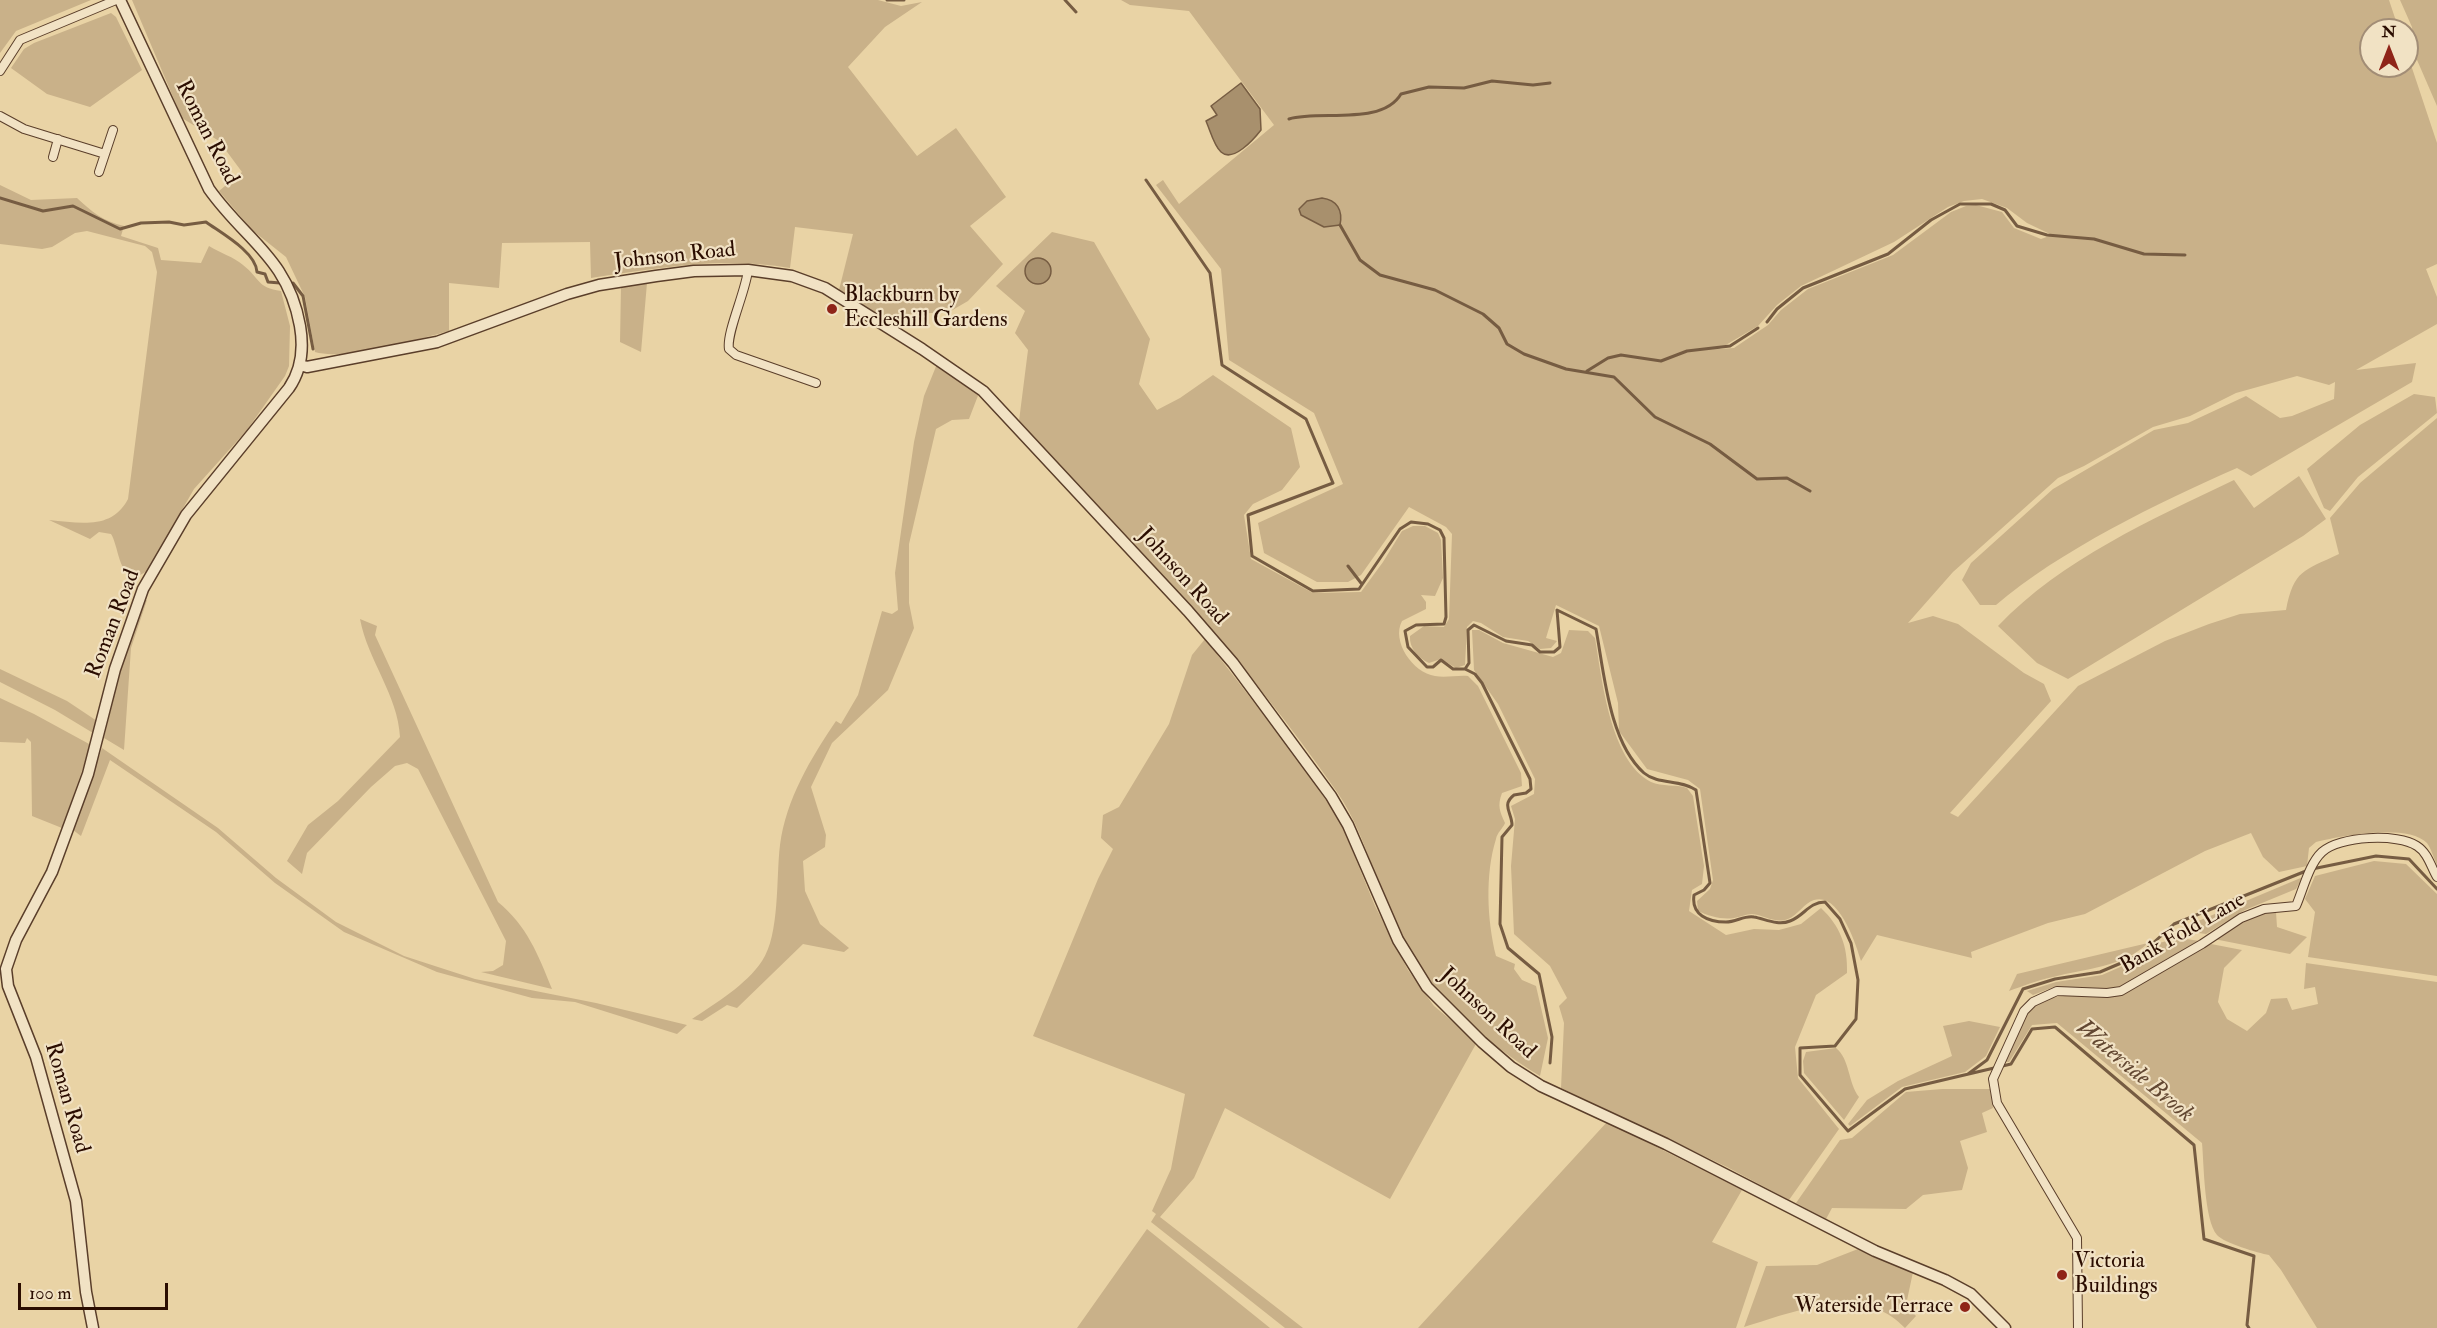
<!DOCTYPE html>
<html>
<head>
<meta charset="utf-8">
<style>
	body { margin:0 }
	#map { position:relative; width:2437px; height:1328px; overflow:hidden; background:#e9d3a5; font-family:"IM FELL Double Pica",serif }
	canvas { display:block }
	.north { position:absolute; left:2359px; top:18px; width:60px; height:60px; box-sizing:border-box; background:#f1e2c4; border:2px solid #a28d76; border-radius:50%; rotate:0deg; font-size:16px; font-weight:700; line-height:24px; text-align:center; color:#2b0d01 }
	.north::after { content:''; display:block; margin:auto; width:21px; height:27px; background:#8f2418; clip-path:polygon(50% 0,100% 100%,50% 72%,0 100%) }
	.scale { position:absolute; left:18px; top:1283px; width:150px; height:27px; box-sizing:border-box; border:3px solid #2b0d01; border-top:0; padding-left:8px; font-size:18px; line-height:21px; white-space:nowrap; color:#2b0d01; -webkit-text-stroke:4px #f1e2c4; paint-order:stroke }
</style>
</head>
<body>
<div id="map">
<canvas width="2437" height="1328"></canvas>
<div class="north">N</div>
<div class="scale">100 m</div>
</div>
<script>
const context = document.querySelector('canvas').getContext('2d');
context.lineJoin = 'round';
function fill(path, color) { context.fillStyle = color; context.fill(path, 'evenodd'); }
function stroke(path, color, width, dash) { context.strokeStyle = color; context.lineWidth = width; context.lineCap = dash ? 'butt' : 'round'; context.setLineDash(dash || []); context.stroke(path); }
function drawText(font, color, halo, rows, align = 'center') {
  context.font = font + ' "IM FELL Double Pica",serif'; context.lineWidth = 4.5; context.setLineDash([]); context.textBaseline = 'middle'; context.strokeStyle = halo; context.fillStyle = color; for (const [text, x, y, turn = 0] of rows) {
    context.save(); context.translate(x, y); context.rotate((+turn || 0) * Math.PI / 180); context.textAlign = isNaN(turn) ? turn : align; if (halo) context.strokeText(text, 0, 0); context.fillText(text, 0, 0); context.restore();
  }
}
fill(new Path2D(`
	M0,0H91L16,31L0,53Z
	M132,0H878L901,6L922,2L885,27L848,67L917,156L956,128L1006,197L970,226L1003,264L968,301L949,312L879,316L839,290L853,234L795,227L790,268C723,256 657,268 591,278L590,242L502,243L499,288L449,283V331C419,339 344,361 315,352L305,297L286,257L252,230L219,191L242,172L219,141L182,118Z
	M1121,0H2389L2399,30H2371V66H2407V53L2437,143V264L2426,269L2437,297V324L2356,370L2416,363L2412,382L2251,476L2237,468C2159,502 2059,551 1996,605H1980L1962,580L1971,563L2053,489L2154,430L2188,423L2246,396L2280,418L2292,416L2334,399L2335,382L2329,385L2297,376L2236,393L2190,416L2153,427L2084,466L2058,478L1953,572L1908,623L1933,616L1958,624L2024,673L2044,684L2051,701L1950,813L1958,817L2078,686L2165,641L2209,624L2240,614L2286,610C2294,570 2303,571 2339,554L2330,518L2360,483L2437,418V865C2434,859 2431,848 2427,843C2407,823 2341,836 2316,842L2309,848L2307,866L2279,872L2263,857L2251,833L2205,851L2085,914L2048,923L1971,952L1972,958L1877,935L1861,961C1856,944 1839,892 1814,900C1804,903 1798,915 1788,919C1775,924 1764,915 1752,914C1746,914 1740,917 1734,918C1722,920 1709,916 1698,911L1697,901L1710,889L1713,880L1700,789L1688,780L1647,769L1619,731L1618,703L1599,626L1556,605L1546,638L1557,641L1551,648L1540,649L1528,641L1503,637L1481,623L1473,621L1467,627L1465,665L1456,668L1441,659L1429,663C1418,658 1409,648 1410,636L1424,626L1444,627L1449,619L1452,534L1446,527L1409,507L1361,575L1348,582H1317L1264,553L1258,523L1343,484L1314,413L1229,360L1221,269L1156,185L1163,180L1179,204L1274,125L1189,11L1130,5ZM1982,199L2007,208L2027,223L2052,235L2041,239L2014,228L2002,212L1976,205L1966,206L1951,212L1893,255L1808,289L1781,310L1768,325L1734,348L1719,349L1758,326L1777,305L1801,286L1894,242L1948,207L1964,201Z
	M2400,0H2437V106L2414,53L2412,27Z
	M111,13L116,17L142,70L90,107L47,94L11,68L24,49L34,43Z
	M0,185L31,200L77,198C92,212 103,221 124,226L121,236L158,248L161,260L201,263L209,246C220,253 234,257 243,265C260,278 257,288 281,291L290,326L289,366L285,376L247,430L194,489L147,571C119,591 120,548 111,534L99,532L90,539L49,520C80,523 112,530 128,499L157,272L152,252L145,246L87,231L75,233L52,247L42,249L0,244Z
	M1052,232L1094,242L1150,339L1139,384L1157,410L1180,398L1213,375L1291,428L1300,467L1282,490L1253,504L1244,515L1251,559L1313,593L1361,592L1383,562L1402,531L1413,526H1425L1438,533L1441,540L1443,578L1435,596L1421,595L1426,602V609L1402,621C1391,641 1413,673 1435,676C1445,678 1458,675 1468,676L1478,686L1521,773L1522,786L1502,793C1497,806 1500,812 1505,823C1503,828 1497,833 1496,839C1485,874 1487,920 1496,956L1515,964L1514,969L1522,980L1536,986L1548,1038L1540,1076C1484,1042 1435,997 1403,940C1377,893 1368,837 1337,792C1244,657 1131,540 1019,421L1028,350L1015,333L1025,311L996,286Z
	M647,283L641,352L620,342L621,286Z
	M937,364L979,393L969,419L952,420L936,429L909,544V603L914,628L888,690L832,743L811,787L826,835L825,847L803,861L805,891L820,924L849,948L844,952L803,944L737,1008L727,1005L702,1021L692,1019C716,1003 746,985 762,961C780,935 776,877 780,845C786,799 811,758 836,721L841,724L858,695L882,611L892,614L898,610L895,573L914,442L924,396Z
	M2414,394L2435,397L2437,413L2358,477L2330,511L2324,508L2307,469L2360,425Z
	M2299,476L2326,519L2303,536L2068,679L2037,663L1998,626C2062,559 2151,520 2234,480L2254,508Z
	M147,600L131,648L124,750L104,738L124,655L142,601Z
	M360,619L377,626L375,635L498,902C527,926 538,954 552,989L481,972L493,971L503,965L506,941L418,769L407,763L395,766L371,787L307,853L302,874L287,861L308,825L338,801L400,737C398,695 368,661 360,619Z
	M1472,630H1479L1503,643L1553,657L1561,653L1569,630L1588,631L1595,638C1602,679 1610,761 1651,782C1662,787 1676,784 1687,788L1693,796L1704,866L1702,884L1692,890L1689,911L1726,935L1754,929L1779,930L1801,924L1821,908C1840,926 1848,946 1847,973L1816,995L1795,1047L1798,1078L1839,1129L1789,1200L1727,1167L1561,1088L1564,1023L1559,1006L1567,998L1550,966L1514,934L1511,866L1515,819L1511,806L1534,794L1535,779L1498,704L1474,670Z
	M1205,639L1304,767L1341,823L1375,906L1408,970L1434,1006L1477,1042L1390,1199L1225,1108L1194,1178L1160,1217L1303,1328H1285L1151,1222L1156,1214L1152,1211L1171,1169L1185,1094L1033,1036L1098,879L1113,849L1101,838L1103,815L1119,807L1169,724L1192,655Z
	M0,669L67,701L97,721L93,733L55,710L0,682Z
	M0,698L34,714L91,745L62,828L32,816L31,742L27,738L25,743L0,742Z
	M102,748L218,828L276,878L336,922L404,956L475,979L596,1003L687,1025L677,1034L575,1002L532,998L437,972L344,932L275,883L216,832L110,760L81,836L73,830Z
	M2374,861L2406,864L2437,894V976L2308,957L2315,912L2305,899L2315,876Z
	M2303,877L2296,889L2245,910L2206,934L2184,931L2172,932Z
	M2266,912H2276L2277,927L2307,937L2290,954L2214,939L2240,921Z
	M2179,938L2200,941L2121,986L2097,990L2054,987L2033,995L2027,991L2056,982L2102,975L2143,957L2159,943Z
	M2148,943C2122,968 2086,968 2053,977C2038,980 2023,986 2009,991L2017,974Z
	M2211,944L2242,950L2224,968L2218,1002L2227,1019L2247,1031L2266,1013L2271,999L2287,998L2292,1010L2318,1004L2315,987L2304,989L2306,963L2437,982V1328H2317L2281,1270L2269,1255C2258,1253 2224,1243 2217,1235C2204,1220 2204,1164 2202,1143L2057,1023L2032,1025L2009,1062H2003C2013,1048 2018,1031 2026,1016C2043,986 2093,999 2121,994Z
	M1969,1021L2000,1027L1986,1056L1965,1072L1902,1087L1850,1126L1848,1124L1867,1100L1898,1081L1952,1056L1943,1026Z
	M1836,1048C1850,1059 1848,1083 1859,1097L1844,1120L1804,1073L1803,1061L1806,1052Z
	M1942,1089H1990L1993,1108L1982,1113L1987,1132L1960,1141L1968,1168L1962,1190L1923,1195L1906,1209L1832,1208L1826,1219L1796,1203L1840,1140L1852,1138L1906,1092Z
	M1607,1122L1742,1190L1712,1242L1758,1262L1736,1328H1418Z
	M1147,1229L1270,1328H1077Z
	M1858,1249L1913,1272L1906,1305L1916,1316L1905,1328C1864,1283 1792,1312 1744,1327L1766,1266L1817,1265Z`), '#c9b189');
const water = new Path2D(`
	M1241,83L1260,109L1261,130C1254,139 1233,163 1221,152C1214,146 1210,130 1206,121L1217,115L1211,106Z
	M1322,198C1337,200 1343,210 1340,225L1324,227L1301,215L1299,209L1307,201Z
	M1025 271a13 13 0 1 1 26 0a13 13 0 1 1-26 0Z`);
fill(water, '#a8906d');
stroke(water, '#765c42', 1.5);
stroke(new Path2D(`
	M887,0H904
	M1065,0L1076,12
	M1289,119C1321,110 1382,126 1401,94L1429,87L1464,88L1492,81L1533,85L1550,83
	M1146,180L1210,273L1222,365L1306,419L1333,483L1248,515L1252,556L1313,591L1359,589L1400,529L1411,522L1428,524L1440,530L1444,538L1446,617L1444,624L1416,625L1405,631L1408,647L1427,667H1433L1441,660L1453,669H1465L1469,663L1468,630L1474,625L1506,641L1532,645L1540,652H1554L1560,647L1557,610L1596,629C1604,672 1609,742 1644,773C1658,785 1680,779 1696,790L1710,883L1704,890L1694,895C1691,915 1708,922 1726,922C1736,922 1745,915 1754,917C1765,919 1778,926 1790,921C1804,916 1809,902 1825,902L1840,919L1851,943L1858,980L1856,1019L1835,1046L1800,1048V1075L1848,1131L1905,1089L2011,1064L2032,1029L2055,1027L2194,1145L2204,1239L2254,1256L2247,1325L2249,1328
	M0,198L43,211L73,206L120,229L141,223L169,222L184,225L206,222C221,233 256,252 257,272L265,274L268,282L280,283
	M1340,225L1360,260L1380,275L1435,290L1483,314L1499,328L1507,344L1524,354L1566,369L1614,377L1655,417L1710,444L1757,479L1787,478L1810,491
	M293,283L303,296L313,349
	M1767,322L1777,309L1803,288L1888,254L1931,220L1960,204H1991L2005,210L2017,226L2047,235L2094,239L2144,254L2185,255
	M1587,371L1608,358L1621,355L1661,361L1687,351L1730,346L1758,328
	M1348,566L1361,583
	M1465,669L1475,674L1482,683L1530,779L1531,789L1526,793L1514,795C1501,805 1512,813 1512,825L1502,837L1500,924L1508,948L1539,974L1552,1037L1550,1063
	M2312,869L2376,856L2409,859L2437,889
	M1968,1074L1987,1060L2023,989L2055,979L2100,972L2140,955L2174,924L2306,871`), '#765c42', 3);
const minor = new Path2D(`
	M0,71L20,40L116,0
	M0,116L24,129L105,154
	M53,157L58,139
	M99,172L113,130
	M748,270C746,291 726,333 729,349L736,355L816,383
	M2078,1328L2077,1238L1997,1103L1993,1079L2024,1011L2033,1002L2057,991L2107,993L2121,991L2202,944L2241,918L2264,909L2296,906C2303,890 2309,864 2322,852C2339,836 2398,833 2417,846C2428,853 2431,867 2437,877`);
const tertiary = new Path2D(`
	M300,365L307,367L437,342L567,294L599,285L656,276L694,271L748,270L792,276L825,288L922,349L983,391L1188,611L1233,663L1331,796L1348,825L1398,940L1427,987L1482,1042L1511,1067L1541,1086L1666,1144L1875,1251L1945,1280L1971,1294L2005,1328
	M93,1328L86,1292L76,1201L36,1057L8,986L6,969L16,940L52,872L88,774L115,669L143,589L186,515L289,388C302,369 304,349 300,326C288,258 245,240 209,189L120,0`);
stroke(minor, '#5a3e2a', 10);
stroke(tertiary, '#5a3e2a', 13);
stroke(minor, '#f1e2c4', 8);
stroke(tertiary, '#f1e2c4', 10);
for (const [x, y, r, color] of [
	[832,309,6,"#8f2418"],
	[2062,1275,6,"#8f2418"],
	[1965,1307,6,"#8f2418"]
]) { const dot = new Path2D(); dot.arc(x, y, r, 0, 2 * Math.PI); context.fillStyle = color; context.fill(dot); stroke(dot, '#f1e2c4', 2); }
drawText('22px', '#2b0d01', '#f1e2c4', [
	["Roman Road",206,133,63],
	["Johnson Road",675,257,-6],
	["Johnson Road",1182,577,48],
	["Roman Road",114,624,-69],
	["Bank Fold Lane",2183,934,-30],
	["Johnson Road",1487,1014,43],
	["Roman Road",66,1098,74]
]);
drawText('22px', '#2b0d01', '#f1e2c4', [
	["Blackburn by",844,296],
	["Eccleshill Gardens",844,321],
	["Victoria",2074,1262],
	["Buildings",2074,1287],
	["Waterside Terrace",1953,1307,"right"]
], 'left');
drawText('italic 24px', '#634832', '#f1e2c4', [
	["Waterside Brook",2134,1072,40]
]);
</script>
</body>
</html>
